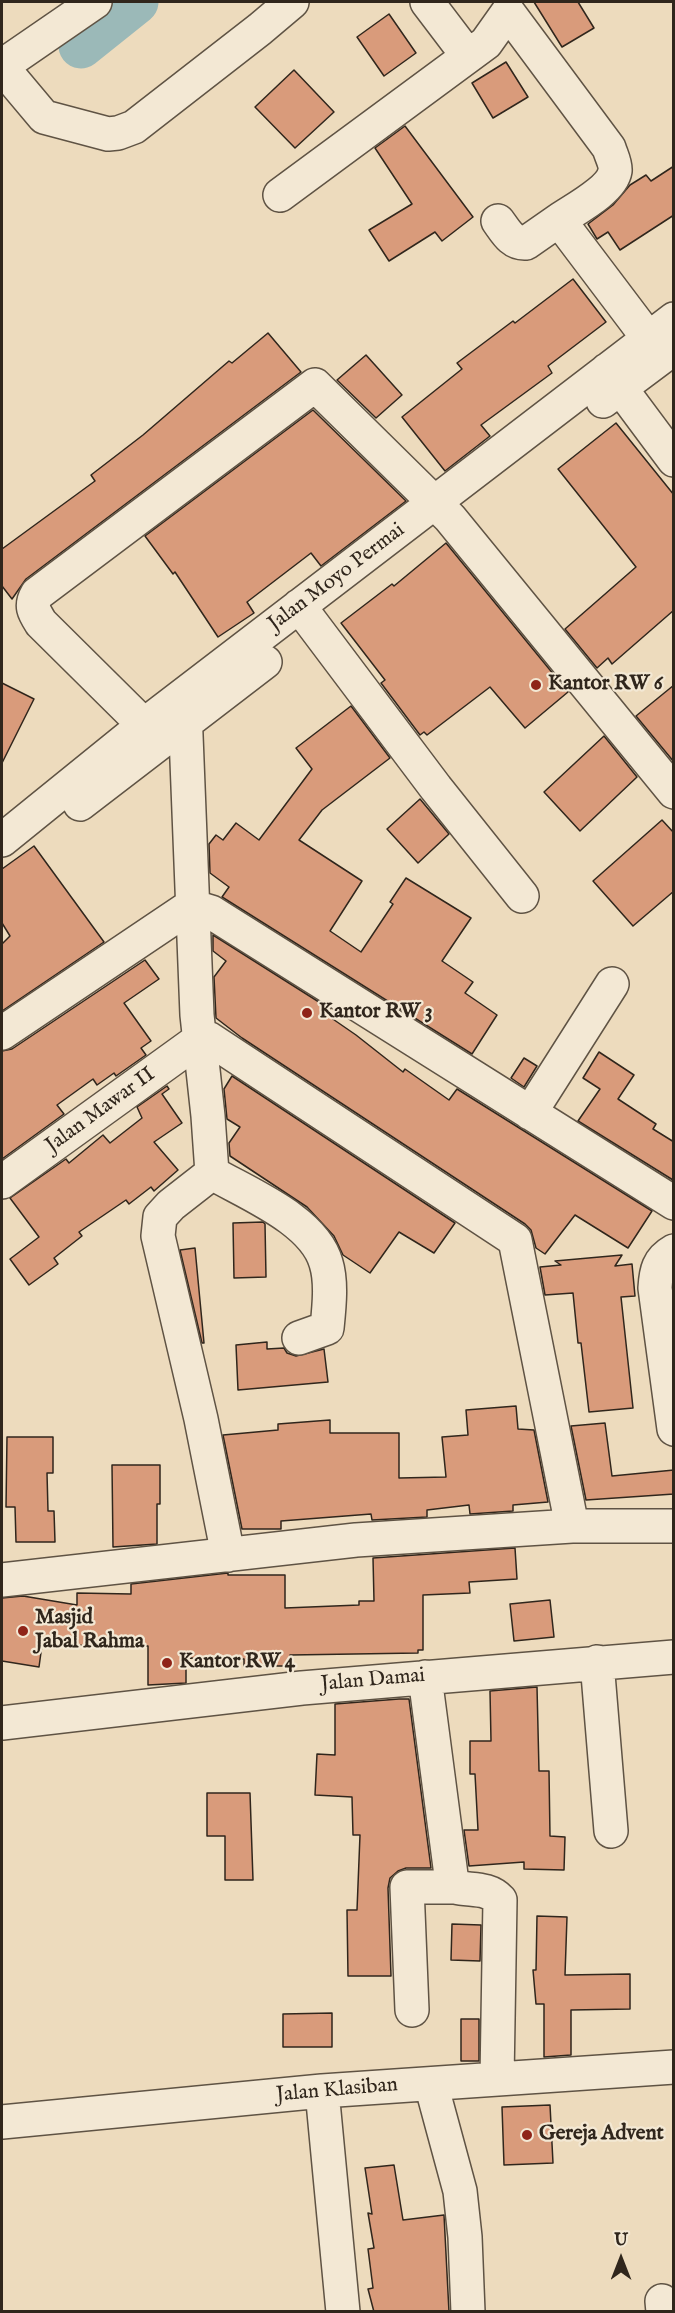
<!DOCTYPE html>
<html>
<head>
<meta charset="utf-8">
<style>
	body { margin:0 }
	#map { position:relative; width:675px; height:2313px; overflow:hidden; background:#eddbbd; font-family:"IM FELL English",serif }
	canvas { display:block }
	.frame { position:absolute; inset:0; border:3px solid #30261c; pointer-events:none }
	.north { position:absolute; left:591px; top:2229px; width:60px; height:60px; -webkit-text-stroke:4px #f3e8d4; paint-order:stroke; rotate:0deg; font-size:16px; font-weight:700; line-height:24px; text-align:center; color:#30261c }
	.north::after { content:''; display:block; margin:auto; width:21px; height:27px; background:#30261c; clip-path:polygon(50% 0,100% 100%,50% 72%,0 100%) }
</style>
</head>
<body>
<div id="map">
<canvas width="675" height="2313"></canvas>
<div class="frame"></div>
<div class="north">U</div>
</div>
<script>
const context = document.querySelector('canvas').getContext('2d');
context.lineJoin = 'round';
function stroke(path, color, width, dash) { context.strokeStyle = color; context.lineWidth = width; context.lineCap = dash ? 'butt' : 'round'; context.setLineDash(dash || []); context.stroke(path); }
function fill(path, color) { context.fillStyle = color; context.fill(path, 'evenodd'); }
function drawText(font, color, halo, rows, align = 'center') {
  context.font = font + ' "IM FELL English",serif'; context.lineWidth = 4.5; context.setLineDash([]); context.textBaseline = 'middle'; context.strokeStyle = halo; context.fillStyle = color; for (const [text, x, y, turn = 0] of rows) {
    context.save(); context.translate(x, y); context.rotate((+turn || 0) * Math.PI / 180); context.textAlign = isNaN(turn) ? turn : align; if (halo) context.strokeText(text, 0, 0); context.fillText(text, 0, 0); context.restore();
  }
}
stroke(new Path2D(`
	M81,46L136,2`), '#9bb9b8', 45);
const building = new Path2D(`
	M534,2H578L594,28L562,47Z
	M389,14L416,53L384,76L357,37Z
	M506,62L528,97L493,118L472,83Z
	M294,70L334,112L295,148L255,107Z
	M405,126L473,217L442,241L435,232L389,261L369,230L412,204L375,148Z
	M674,166V215L620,250L608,232L597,239L588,224L613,205L630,185L646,175L651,181Z
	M573,279L606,322L548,366L552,373L481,425L490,436L445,471L402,417L462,369L457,363L513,321L515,323Z
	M268,333L301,372L26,579L12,599L2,586V549L95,481L91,475L143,435L229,361L232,363Z
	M366,355L402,395L376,418L337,380Z
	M313,410L406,501L321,566L311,553L247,602L254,613L218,637L175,572L173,574L145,536Z
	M616,423L674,495V610L612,664L608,658L597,668L565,629L636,567L558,469Z
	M446,543L568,692L525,728L490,687L427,735L424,732L420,735L381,683L385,680L341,623L392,584L394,586Z
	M2,683L34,699L2,763Z
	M674,685V762L636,716Z
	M351,706L390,758L322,810L299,840L362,881L330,931L361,952L393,904L390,902L406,878L471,918L442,961L473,982L465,993L497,1015L472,1054L222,897L229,887L210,873L209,844L216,835L223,840L236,823L259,840L312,769L296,748Z
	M604,736L637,777L580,831L544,792Z
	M420,799L449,834L418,863L387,829Z
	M662,820L674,833V891L633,926L593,881Z
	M34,846L104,942L2,1011V944L10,936L2,923V869Z
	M213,935L330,1009L327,1015L356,1035L403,1072L405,1069L449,1100L457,1089L652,1211L628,1248L575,1215L545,1254L536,1248L531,1230L525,1224L242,1038L216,1018L214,977L226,961L213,951Z
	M145,960L159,979L124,1003L151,1041L141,1048L146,1055L116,1076L114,1073L97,1085L93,1079L57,1105L64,1114L2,1159V1051L12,1049Z
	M599,1052L634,1075L618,1099L656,1124L653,1129L674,1142L673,1180L578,1121L600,1089L583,1078Z
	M524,1058L537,1066L524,1087L511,1078Z
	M232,1076L455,1223L434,1253L399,1232L370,1273L343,1255L334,1236L307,1207L230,1156L229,1143L240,1127L227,1119L224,1089Z
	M167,1086L169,1089L162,1094L182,1123L154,1142L178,1170L154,1191L151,1187L129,1204L126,1200L79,1232L82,1236L54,1258L58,1264L29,1285L10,1259L39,1237L10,1198L66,1159L69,1163L103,1135L110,1143L142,1118L137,1107Z
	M263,1222L265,1224L266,1277L234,1278L233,1223Z
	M195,1248L204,1343H202L180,1250Z
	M622,1255L615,1266L632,1264L635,1296L621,1297L633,1408L589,1412L581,1343H578L573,1293L545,1295L540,1267L561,1265L555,1261Z
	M267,1342V1349L284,1348L287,1353L296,1356L324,1349L328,1382L238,1390L236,1345Z
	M516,1406L518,1429L534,1430L548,1502L513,1505V1511L470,1514L469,1505L427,1510V1517L372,1520L371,1514L281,1521V1529H242L223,1435L278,1430V1424L330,1420V1433H399V1478L446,1477L442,1437L468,1435L466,1410Z
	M605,1423L612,1476L674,1470V1494L586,1500L571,1426Z
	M7,1437H53V1473H47L48,1511H54L55,1542H16L15,1507H6Z
	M112,1465H160V1504H157V1544L113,1547Z
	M515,1548L517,1579L469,1582L470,1593L423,1595V1650H418V1653L290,1655V1666H244V1659L186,1658V1683L148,1685V1646L42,1645L39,1667L2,1661V1598L23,1596L77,1605V1593L131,1594V1584L228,1573V1575H285V1608L359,1605V1601H374L373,1558Z
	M550,1600L554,1637L514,1641L510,1604Z
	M537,1687L539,1771H549L550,1836L565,1837L564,1870L524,1869V1862L469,1866L464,1830H478L475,1774H470V1741H491L490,1691Z
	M399,1699H409L431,1868H406L398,1871L390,1878L388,1888L391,1976H348L347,1910H357L360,1835H353L352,1797L315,1795L317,1754L335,1755V1704Z
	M207,1793H250L253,1880H225V1836H207Z
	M537,1916L567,1917L565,1975L630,1974V2009L571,2010V2055L544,2057V2004H536L533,1970H536Z
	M452,1924L481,1925L480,1961L451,1960Z
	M332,2013V2047H283V2014Z
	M461,2019H479V2061H461Z
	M550,2105L553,2163L504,2165L502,2107Z
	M394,2165L403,2220L444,2215L449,2312H374L368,2289L373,2288L368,2249L374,2248L368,2213L372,2214L365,2168Z`);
fill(building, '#d99b7b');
stroke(building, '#30261c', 1.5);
const minor = new Path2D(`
	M427,2L468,56
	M2,66L95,2
	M2,67L44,117L108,134L118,133L134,127L260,29L292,2
	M280,195L486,43L508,12L609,148C611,155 616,164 615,171C612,190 575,209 559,220L661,355
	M498,221C506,232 512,244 526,243L559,220
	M607,370L674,460
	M603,401L674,348
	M299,606L436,788L522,896
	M185,710L197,1015L208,1116L212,1173C248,1194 314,1220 326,1263C332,1282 329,1308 327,1328L299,1338
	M144,725L41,623C34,612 30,606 37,594L315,385L450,518L674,792
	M80,804L265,662
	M2,840L144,725L674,319
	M2,1033L191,906L211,912L222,919L674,1203
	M530,1113L612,984
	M212,1173L171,1205L160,1217L158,1236L201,1419L228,1555
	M2,1182L200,1039L208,1038L515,1240L572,1526
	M674,1251C658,1260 656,1271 655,1288L674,1429
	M2,1580L356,1540L572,1526H674
	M597,1662L611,1831
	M425,1677L451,1875L455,1887C471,1891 488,1887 500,1900L497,2079
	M2,1723L302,1688L674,1657
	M412,2010L407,1887H455
	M431,2084L460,2191L465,2237L468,2312
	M322,2091L343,2312
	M2,2122L322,2091L674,2067
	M662,2301L663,2312`);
stroke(minor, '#5f5344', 36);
stroke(minor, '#f3e8d4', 33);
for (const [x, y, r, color] of [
	[536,685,6,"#8f2418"],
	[307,1013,6,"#8f2418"],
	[23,1631,6,"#8f2418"],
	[167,1663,6,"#8f2418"],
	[527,2135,6,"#8f2418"]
]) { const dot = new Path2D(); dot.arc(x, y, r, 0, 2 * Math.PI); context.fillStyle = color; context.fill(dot); stroke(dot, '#f3e8d4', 2); }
drawText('21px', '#30261c', '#f3e8d4', [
	["Jalan Moyo Permai",337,578,-37],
	["Jalan Mawar II",101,1111,-36],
	["Jalan Damai",373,1681,-5],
	["Jalan Klasiban",337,2091,-5]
]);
drawText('bold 21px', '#30261c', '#f3e8d4', [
	["Kantor RW 6",548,685],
	["Kantor RW 3",319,1013],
	["Masjid",35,1619],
	["Jabal Rahma",35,1643],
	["Kantor RW 4",179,1663],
	["Gereja Advent",539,2135]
], 'left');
</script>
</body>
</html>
